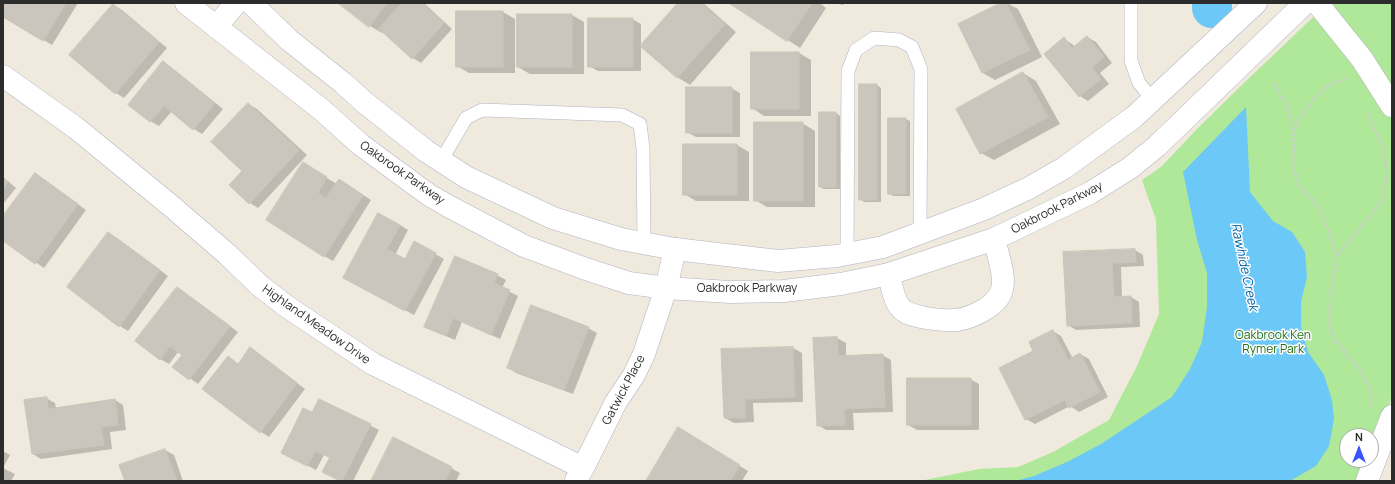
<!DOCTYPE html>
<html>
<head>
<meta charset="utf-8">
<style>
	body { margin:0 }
	#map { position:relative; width:1395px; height:484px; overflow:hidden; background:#efe9de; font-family:Manrope,sans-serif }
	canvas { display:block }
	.frame { position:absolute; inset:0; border:4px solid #2c2c2c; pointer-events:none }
	.north { position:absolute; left:1339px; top:428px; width:40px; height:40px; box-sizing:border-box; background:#fff; border:1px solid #ababab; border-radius:50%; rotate:0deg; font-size:11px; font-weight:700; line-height:16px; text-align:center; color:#2c2c2c }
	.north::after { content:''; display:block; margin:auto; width:14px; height:18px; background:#3b52ff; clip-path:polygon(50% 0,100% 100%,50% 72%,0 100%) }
</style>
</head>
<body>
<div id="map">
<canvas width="1395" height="484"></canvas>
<div class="frame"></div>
<div class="north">N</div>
</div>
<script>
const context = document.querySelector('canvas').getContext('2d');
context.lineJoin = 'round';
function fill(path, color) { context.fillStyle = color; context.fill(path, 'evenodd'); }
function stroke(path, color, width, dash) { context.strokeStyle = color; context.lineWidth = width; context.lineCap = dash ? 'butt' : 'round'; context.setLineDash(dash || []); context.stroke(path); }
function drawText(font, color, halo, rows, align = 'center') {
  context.font = font + ' Manrope,sans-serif'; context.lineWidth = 3; context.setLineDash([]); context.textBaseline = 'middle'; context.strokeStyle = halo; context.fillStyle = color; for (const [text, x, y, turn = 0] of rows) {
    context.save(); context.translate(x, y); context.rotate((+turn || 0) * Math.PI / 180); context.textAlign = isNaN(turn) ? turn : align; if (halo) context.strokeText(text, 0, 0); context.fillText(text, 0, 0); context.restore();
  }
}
fill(new Path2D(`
	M1328,3H1392V395L1383,427L1364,481H920L979,469L1018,467L1053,452L1109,420L1137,366L1159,314L1156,220L1142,180L1161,167L1198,128L1245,82ZM1347,436H1371V460H1347Z`), '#aee898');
fill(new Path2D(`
	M1246,107L1250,192L1273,221L1292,232L1305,252L1307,277L1301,302V327L1308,352L1324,375L1332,400L1334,419L1329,446L1316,466L1290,481H1015L1034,476L1067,462L1101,444L1172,397L1190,369L1202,342L1207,307V273L1197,240L1183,172Z`), '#6cc8f6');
fill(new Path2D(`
	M3,3H78L52,45L3,16Z
	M340,3H424L452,29L421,63L413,58L383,31L382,33L370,26Z
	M679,3H703L736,32L690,85L677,77Z
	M731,3H820L826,8L800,48Z
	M838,3H847L842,5Z
	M1003,3H1007L1018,9L1042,57L995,80L983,73L959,25Z
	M113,5L122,10L167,48L124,98L116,93Z
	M503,12L515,19V73H469L457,66Z
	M572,15L584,22V74H530L518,67Z
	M632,19L641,24V71H598L589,66Z
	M1087,37L1096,42L1112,63L1100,73L1109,84L1088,101L1080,96L1064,39L1072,44L1075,47Z
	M799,53L811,60V116H764L752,108Z
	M164,63L172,68L223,109L202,134L194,129L172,111L159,126L150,121Z
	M1023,73L1036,81L1060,124L994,160L981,153Z
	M877,85L881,88V202H864L860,199Z
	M731,88L740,93V137H696L687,132Z
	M248,104L257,109L307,155L258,208L250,203L243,171Z
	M820,113H836L840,116V189H824L820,187Z
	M906,119L910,121V196H893L889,193Z
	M802,123L815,131V207H767L755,200Z
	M737,145L749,152V201H696L684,194Z
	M303,164L337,184L348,185L371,200L333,261L324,256Z
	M3,177L16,188L3,204Z
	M43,179L86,210L44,268L3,240V218Z
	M400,225L408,230L395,255L405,260L414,242L444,259L414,315L353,282Z
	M117,238L168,276L128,331L120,326L68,287Z
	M1135,250L1143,255L1144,266L1121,267L1122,298L1131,297L1139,302L1140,327L1076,330L1068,325L1064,253Z
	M497,275L506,280L502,288L518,296L500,339L462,322L455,340L425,327Z
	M177,288L185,293L238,332L198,384L174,367L184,355L179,351L169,364L160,359Z
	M588,328L597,333L573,394L516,373L508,368Z
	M1053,331L1061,336L1073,359L1080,354L1089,359L1108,397L1079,412L1070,406L1035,424L1026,419L1035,351Z
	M837,338L846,343V357L882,355L891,360L893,412L853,413L854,430H826L818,425L814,339Z
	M793,348L802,353L803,402L753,403L754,422L734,423L725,418Z
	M250,349L259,354L305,389L269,437L261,432L228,358L239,364Z
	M970,379L979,384V430H917L908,425Z
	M46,398L55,403L56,409L115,400L123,405L126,430L110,432L112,449L41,459L33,454Z
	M320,400L379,430L353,481H340L330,458L324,455L316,470L291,457Z
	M679,429L748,471L742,481H647Z
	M165,450L174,455L183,481H126Z
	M3,451L10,455L3,468L15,474L11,481H3Z
	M451,468L460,473L456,481H372Z`), '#0003');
stroke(new Path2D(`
	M1212,8V3`), '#6cc8f6', 40);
const building = new Path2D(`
	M3,3H66L43,41L3,17Z
	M338,3H387L369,27Z
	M402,3H422L444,23L412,59L379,29Z
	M678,3H700L725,24L677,78L640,46Z
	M729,3H812L787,41Z
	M1001,3H1006L1030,50L982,73L958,24Z
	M113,4L159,42L115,94L69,55Z
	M456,11H503V67H456Z
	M517,14H572V67H517Z
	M588,18H633V67H588Z
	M1087,36L1104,57L1092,67L1101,79L1079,97L1044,54L1064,37L1072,48Z
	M751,52H799V109H751Z
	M163,61L215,103L193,130L164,106L150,122L128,105Z
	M1023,72L1048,117L980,154L956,109Z
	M859,84H877V200H859Z
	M686,87H732V133H686Z
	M248,103L299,150L249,204L229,185L242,171L211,142Z
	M819,112H836V187H819Z
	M888,118H906V194H888Z
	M754,122H803V201H754Z
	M683,144H737V195H683Z
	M303,162L327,177L318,193L326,198L339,179L363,195L324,257L266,220Z
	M35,173L78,204L35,264L3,241V216Z
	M3,178L8,182L3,188Z
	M378,213L400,225L387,249L405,259L414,241L436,253L405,311L343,278Z
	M108,232L160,270L119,327L67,287Z
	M1135,249L1136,262L1112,263L1114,297L1131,296L1132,323L1067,326L1063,252Z
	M455,256L498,274L494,283L510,290L491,335L453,318L446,336L424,327Z
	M177,287L230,326L189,380L172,367L182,355L170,346L160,360L135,341Z
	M531,305L589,327L564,390L507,368Z
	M1053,330L1068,360L1080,353L1100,392L1069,408L1065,400L1025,420L999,368L1033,351L1029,342Z
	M837,337L838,356L883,354L885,407L844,409L845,425L817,426L813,338Z
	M250,347L297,383L260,433L202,389L228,356L238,364Z
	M793,347L795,397L745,399V418H724L721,349Z
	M907,378H971V425H907Z
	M47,397L48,409L115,399L118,425L101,427L104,445L32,454L24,400Z
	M319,399L371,424L342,481H340L322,472L330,457L315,451L307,466L281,453L303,408L312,412Z
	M678,427L740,465L730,481H646Z
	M393,437L452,467L445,481H371Z
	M165,449L177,481H125L119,465Z`);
fill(building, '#cac6bd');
stroke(building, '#cbc5b7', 1);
const service = new Path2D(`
	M1131,3V61L1139,83L1152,99
	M441,161L466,118L482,110L622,115L640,124L643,148L644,243
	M847,254L848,71L856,50L874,38L899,40L912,47L921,69L920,233`);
const minor = new Path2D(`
	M1317,3L1362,59L1392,106
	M216,27L236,3
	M3,76L76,128L170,205L227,254L259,285L286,306L373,364L583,468
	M889,274C891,283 894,302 901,308C907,315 918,316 926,318C952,322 965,322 987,308C994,303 1000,298 1002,289C1006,277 997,252 994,239
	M576,480L583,468L616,402L634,375L644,354L666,288L675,249
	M1367,481L1392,416`);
const tertiary = new Path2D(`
	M186,3L322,110L361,145L429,195L450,207L524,246L586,269L629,283L666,288L730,292L784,291L841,284L889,274L994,239L1090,193L1130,168L1157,146L1305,3
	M251,3L289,40L343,83L364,102L426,151L466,177L553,218L621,239L675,249L778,261L837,256L883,247L984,209L1029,188L1064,168L1134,117L1256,3`);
stroke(service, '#b2b3c1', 14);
stroke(minor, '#b2b3c1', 23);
stroke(tertiary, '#b2b3c1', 23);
stroke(new Path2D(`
	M1273,83C1283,97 1291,114 1293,131C1295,146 1292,163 1296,177C1299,189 1309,195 1316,204C1325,216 1332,242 1337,256
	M1368,114L1380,141L1384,153L1387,175L1382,201L1337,256L1331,293L1329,322L1333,338L1363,374L1371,391V407
	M1293,131C1303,114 1312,97 1328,86C1334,83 1340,81 1346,78`), '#ccc', 2.5, [3, 2]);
stroke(service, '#fff', 13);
stroke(minor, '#fff', 22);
stroke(tertiary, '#fff', 22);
drawText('12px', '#2c2c2c', '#fff', [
	["Oakbrook Parkway",402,173,35],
	["Oakbrook Parkway",1057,208,-27],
	["Oakbrook Parkway",747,289],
	["Highland Meadow Drive",316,325,35],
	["Gatwick Place",624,390,-62]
]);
drawText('12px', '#237016', '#fff', [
	["Oakbrook Ken",1273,336],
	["Rymer Park",1273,350]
]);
drawText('italic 13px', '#0565a8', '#fff', [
	["Rawhide Creek",1244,267,78]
]);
</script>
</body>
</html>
